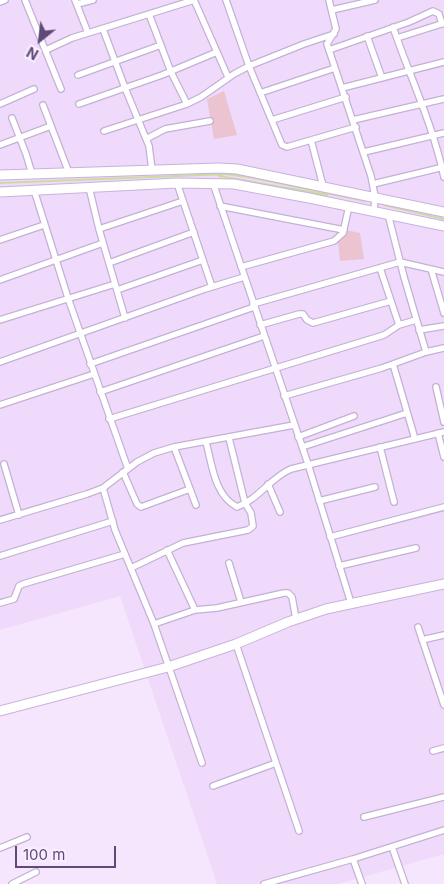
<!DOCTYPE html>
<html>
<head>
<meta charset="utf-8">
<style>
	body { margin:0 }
	#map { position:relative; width:444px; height:884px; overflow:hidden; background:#f6e6fd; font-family:Inter,sans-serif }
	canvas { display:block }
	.north { position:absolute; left:15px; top:15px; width:50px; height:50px; -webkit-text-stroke:4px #f9eeff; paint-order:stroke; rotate:209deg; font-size:14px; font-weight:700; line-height:20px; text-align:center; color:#5e4979 }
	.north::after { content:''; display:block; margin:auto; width:18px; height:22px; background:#5e4979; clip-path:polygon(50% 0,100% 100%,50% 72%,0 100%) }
	.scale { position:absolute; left:15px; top:846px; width:101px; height:22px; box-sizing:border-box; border:2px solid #5e4979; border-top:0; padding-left:6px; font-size:15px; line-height:18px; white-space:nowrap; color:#5e4979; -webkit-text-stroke:4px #f9eeff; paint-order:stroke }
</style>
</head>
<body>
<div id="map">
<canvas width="444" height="884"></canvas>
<div class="north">N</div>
<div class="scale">100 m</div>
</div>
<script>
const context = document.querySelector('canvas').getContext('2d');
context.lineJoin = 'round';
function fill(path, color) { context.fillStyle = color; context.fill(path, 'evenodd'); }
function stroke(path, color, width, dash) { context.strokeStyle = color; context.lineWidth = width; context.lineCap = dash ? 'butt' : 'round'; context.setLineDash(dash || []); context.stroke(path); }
fill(new Path2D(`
	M0,0H444V854L338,884H217L120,596L0,630Z`), '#efdafb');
fill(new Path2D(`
	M224,91L237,135L214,139L207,99Z
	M346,230L360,233L364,259L340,261L338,242L343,238Z`), '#ecc3d1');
stroke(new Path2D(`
	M219,176L327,195
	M0,183L226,174L254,178L365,201
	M384,205L444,219`), '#cddb9f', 2);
const street = new Path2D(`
	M25,0L61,89
	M75,0L88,33
	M194,0L228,77
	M226,0L249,66L282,145L287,147L356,127
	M329,0L336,29L327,44L371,176L375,197L374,211
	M0,2L5,0
	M77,4L93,0
	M332,10L375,0
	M149,14L171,72L187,104
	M393,27C410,77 433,125 444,177
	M103,29L125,88L149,146L152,170
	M367,36L382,78
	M397,38L444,23
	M46,50L72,38L194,0
	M329,50L409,22L433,11L439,14L442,24
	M78,75L161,45
	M342,88L444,62
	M260,93L335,68
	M0,104L34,89
	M79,104L162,75L217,52
	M43,105L69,173
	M12,118L26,154L32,174
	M272,120L346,97
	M353,120L444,99
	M104,131L187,104L201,97L234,74L249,66L304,44L334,34
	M146,139L165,129L210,121
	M311,140L323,186
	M0,145L51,126
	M364,152L444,133
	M177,183L212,287
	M213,183L308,464L351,603
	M373,184L444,167
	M89,187L99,229L125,318
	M34,190L68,298L128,469
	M220,206L344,230
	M388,214L404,277L426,352
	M99,229L183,201
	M0,240L44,225
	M109,263L194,232
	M241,267L334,241L343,233L349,206
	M380,268L399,325
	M431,269L444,313
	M0,280L103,243
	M117,290L203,260
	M253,304L400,262L444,272
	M0,320L115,284
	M260,325L299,314H303L307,320L313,323L391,301
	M419,330L444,326
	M0,362L205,289L244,277
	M90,364L254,307
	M393,364L415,439
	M436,387L444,422
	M100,392L264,336
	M284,396L382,368L426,352L444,348
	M0,405L94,374
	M109,419L384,335L399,325L416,320
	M438,433L444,457
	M298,437L354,416
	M206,442C212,464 214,495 237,507C258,500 271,477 291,469L444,432
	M174,447L196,505
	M302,447L407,413
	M380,447L394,502
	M4,464L19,515
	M123,472L137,504L141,507L190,489
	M268,484L280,512
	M103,488L115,530L154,624L202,763
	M319,501L375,487
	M0,520L87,494L103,488L137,462L154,453L174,447L294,425
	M330,537L444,507
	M167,550L195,610
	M0,556L113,521
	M229,563L241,602
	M339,566L416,548
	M131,568L183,543L248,530L253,526L251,513L245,503L229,438
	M0,603L14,599L19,586L23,584L125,554
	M154,624L195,610L217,608L284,593H288L292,597L296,619
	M418,627L444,705
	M422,640L444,635
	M236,644L299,831
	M433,751L444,748
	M213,786L276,763
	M364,817L444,797
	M392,847L405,884
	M0,848L27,837
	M353,859L362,884
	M12,884L36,872
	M264,884L353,859L444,830`);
const secondary = new Path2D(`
	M0,175L219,168L237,169L444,212
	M0,192L177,183L234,184L309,198L444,226
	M0,711L168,667L236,644L288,622L326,609L444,584`);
stroke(street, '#c3b1d5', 8);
stroke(secondary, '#c8b2dc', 11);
stroke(street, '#fff', 5.5);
stroke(secondary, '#fff', 9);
</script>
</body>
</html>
